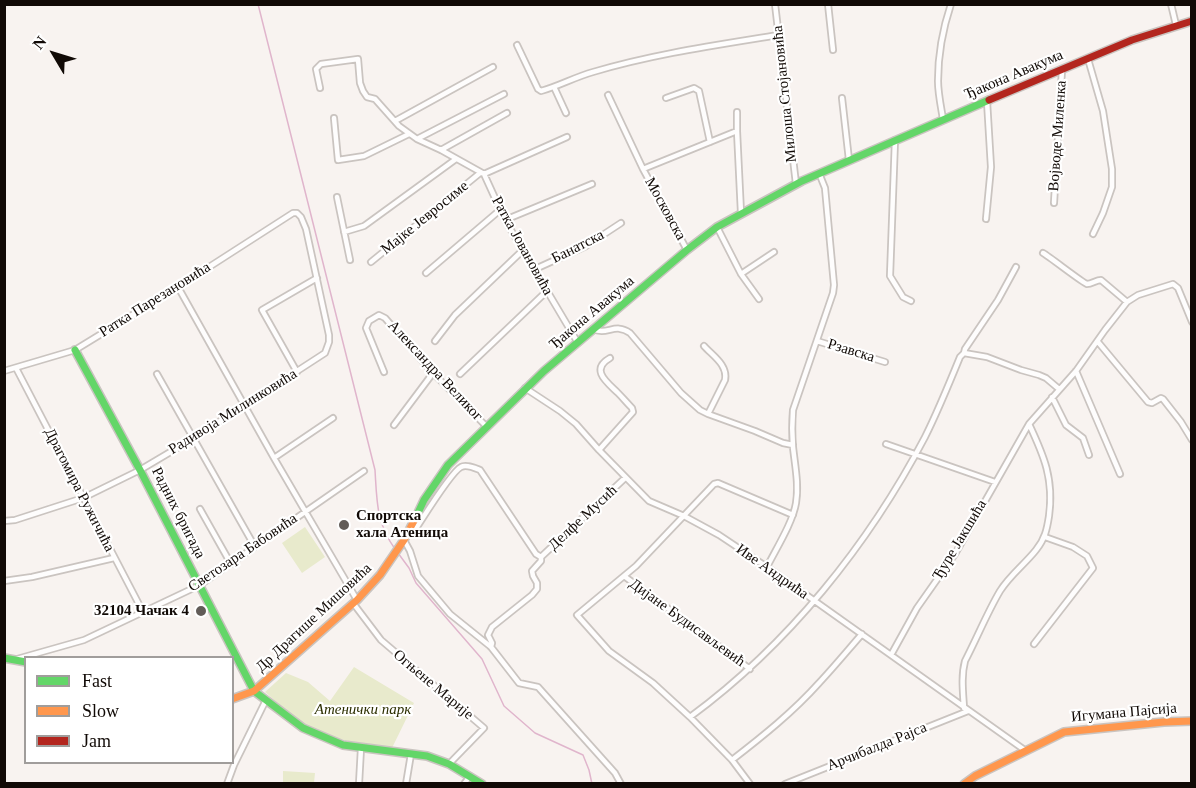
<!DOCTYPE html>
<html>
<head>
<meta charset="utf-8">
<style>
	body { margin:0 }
	#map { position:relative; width:1196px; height:788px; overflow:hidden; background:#f8f3f0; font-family:"Times New Roman",serif }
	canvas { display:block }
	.frame { position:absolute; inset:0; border:6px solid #110a06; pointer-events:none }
	.legend { position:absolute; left:24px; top:656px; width:210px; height:108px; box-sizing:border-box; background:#fff; border:2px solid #a09d9b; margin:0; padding:8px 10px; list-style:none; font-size:18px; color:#110a06 }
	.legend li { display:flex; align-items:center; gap:12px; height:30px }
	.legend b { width:30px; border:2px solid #a09d9b }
	.north { position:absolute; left:24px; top:24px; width:60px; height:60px; -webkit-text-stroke:4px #fff; paint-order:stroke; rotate:308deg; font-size:16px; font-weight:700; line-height:24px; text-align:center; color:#110a06 }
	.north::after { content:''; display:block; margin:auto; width:21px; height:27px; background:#110a06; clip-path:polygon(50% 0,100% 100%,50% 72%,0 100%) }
</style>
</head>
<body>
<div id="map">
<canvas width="1196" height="788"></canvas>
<div class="frame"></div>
<ul class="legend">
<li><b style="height:8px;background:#63d668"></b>Fast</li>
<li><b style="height:8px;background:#ff974d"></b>Slow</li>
<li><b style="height:8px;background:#b3261e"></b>Jam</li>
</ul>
<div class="north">N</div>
</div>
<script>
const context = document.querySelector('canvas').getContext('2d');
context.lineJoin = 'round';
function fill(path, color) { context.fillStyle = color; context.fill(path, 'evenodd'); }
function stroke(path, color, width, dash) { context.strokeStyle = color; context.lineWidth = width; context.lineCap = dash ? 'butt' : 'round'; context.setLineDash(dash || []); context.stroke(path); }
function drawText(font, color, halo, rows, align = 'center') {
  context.font = font + ' "Times New Roman",serif'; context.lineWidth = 4.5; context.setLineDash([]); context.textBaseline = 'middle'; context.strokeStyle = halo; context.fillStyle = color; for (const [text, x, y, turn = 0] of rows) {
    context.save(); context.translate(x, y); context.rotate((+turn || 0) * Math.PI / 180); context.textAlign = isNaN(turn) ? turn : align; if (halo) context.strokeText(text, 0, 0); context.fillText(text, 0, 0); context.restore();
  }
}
fill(new Path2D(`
	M305,527L325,557L302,573L282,543Z
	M354,667L414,703L392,748L348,741L325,735L299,722L265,692L286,673L308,682L330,701Z
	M283,771L315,773L314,783H283Z`), '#e8eacc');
stroke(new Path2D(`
	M258,4L375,470C377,502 376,522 395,549
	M398,553L409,568L416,583L482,659L504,706L535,733L583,755L589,770L592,784`), '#e0b5cc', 1.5);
const street = new Path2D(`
	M775,4L796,184
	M828,4L833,50
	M1171,4L1176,25
	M517,45L538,89L541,91C559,86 575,77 593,72C653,54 717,45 778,35
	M1088,59L1103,111L1112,169V187L1103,213L1093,234
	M554,87L566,113
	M320,88L316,69L321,64L358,59L360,83L363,91L367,97L375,99L399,126L417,139L441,150L484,174L505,220L578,343
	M608,95L643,169L687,250
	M666,98L694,88L699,91L710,142
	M842,98L849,160
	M737,112V131
	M334,118L338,160L364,156L409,134
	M943,119C941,107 938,93 938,81C938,55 943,28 951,4
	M395,121L493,67
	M417,139L504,94
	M895,140L890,276L903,297L911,301
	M441,150L507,113
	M643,169L737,131L741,213
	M484,174L567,137
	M337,197L350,260
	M1054,203L1062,70
	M986,219L991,167L987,101
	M505,220L592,184
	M717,227L741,274L759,299
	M344,232L364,226L456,159
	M1043,253C1050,257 1083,283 1087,284C1092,284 1096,280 1101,280L1127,302
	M371,262L480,173
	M533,270L586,246L621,223
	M426,273L500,210
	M741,274L774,252
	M178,287L274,458L357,600
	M593,329C607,336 615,322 630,333L681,393L700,410L708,414L755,431L783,443L793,445
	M435,341L455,315L522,251
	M817,341L885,362
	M1098,342L1148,402L1152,403L1161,398L1163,399L1181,422L1192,440
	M704,346C713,356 728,365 725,380L708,414
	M964,353L987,357L1021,370L1039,375L1046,378L1059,389
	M16,368L143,612
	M4,371L75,350L178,287L293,213H297L301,217L306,229L329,335V342L325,353L194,438L140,470L83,498L15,520L4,521
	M1076,371L1120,474
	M297,372L262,310L317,278
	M384,372L366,328L369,321L379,315L385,318L433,373L486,426
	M157,374L255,547
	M460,374L547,291
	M525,388L560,411L576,424L599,450L649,501L684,516L719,535L767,567L1026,751
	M1052,397L1066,425L1083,438L1089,455
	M394,425L433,373
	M886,444L995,482
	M599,450L633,412L632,408C627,403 623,398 618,393C608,383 589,370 610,358
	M274,458L333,418
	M200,509L231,564
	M408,532L415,530C423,518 451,472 461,467C466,464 475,468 480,470L536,554L541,557
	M404,540L410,551L418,576L450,614L491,647L519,683L538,687L615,773L621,784
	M767,567C776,549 793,522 796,503C799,484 795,466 793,447C792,435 792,422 793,410L833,293L834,285L825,188L819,173
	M624,576L750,669
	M4,581L32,577L114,558
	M353,603L381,640L484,728L449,764
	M1034,644L1093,568L1087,556L1073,547L1045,537
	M491,647L492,643L488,635L492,627L532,595L537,589V583L533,576L532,571L541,561V557L625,478
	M891,655L917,608L955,554L1029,424
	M17,659L84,640L200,585L364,471
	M964,708C963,692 961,676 965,661C977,638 987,613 1000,591C1010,575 1025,564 1036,550C1045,539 1047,529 1049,516C1054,479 1044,456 1029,424L1076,371L1105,330L1127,302L1138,295L1173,284L1178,288L1192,322
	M690,717C788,645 869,544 925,437C938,411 949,384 960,357L964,353L965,349L998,300L1016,267
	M732,760C763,736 793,712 819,683C834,667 848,650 862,634
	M227,784L234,765L266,700
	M359,784L361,748
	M406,784L411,754
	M464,784L470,776
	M750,784L732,760L690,717L653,683L609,651L577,615L636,566L714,484L718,483L793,515
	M785,784L968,711`);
const fast = new Path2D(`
	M75,350L140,470L254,691L303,728L343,745L427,756L449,764L482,784
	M417,515L424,500L448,465L544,371L687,250L717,227L802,181L989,100
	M4,658L26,662`);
const slow = new Path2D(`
	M232,699L254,691L357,600L380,575L404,540L417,515
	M964,784L975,776L1064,732L1164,722L1192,721`);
const jam = new Path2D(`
	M989,100L1132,40L1192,21`);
stroke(street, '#cac4c0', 8);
stroke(fast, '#cac4c0', 10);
stroke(slow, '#cac4c0', 10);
stroke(jam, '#cac4c0', 10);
stroke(street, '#fefdfd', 4.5);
stroke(fast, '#63d668', 7);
stroke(slow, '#ff974d', 7);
stroke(jam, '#b3261e', 7);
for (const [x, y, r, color] of [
	[344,525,6,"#625c58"],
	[201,611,6,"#625c58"]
]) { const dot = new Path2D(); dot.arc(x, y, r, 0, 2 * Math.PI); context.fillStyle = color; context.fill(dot); stroke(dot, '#fff', 2); }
drawText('15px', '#110a06', '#fff', [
	["Ђакона Авакума",1014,75,-23],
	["Милоша Стојановића",785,94,-96],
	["Војводе Миленка",1058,136,-86],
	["Московска",665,209,61],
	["Мајке Јевросиме",425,218,-39],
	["Ратка Јовановића",522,246,61],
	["Банатска",578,247,-27],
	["Ратка Парезановића",155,300,-32],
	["Ђакона Авакума",592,313,-40],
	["Рзавска",851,351,17],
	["Александра Великог",435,371,47],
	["Радивоја Милинковића",233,412,-32],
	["Драгомира Ружичића",79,490,63],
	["Радних бригада",178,513,63],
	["Делфе Мусић",583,518,-43],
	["Ђуре Јакшића",960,540,-59],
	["Светозара Бабовића",243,553,-34],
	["Иве Андрића",772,572,35],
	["Др Драгише Мишовића",314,618,-43],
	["Дијане Будисављевић",687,623,36],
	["Огњене Марије",433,685,40],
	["Игумана Пајсија",1124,713,-5],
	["Арчибалда Рајса",877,747,-22]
]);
drawText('bold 15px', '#110a06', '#fff', [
	["Спортска",356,516],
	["хала Атеница",356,533],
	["32104 Чачак 4",189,611,"right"]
], 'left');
drawText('italic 15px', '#2c2f00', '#fff', [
	["Атенички парк",363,710]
]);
</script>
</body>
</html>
